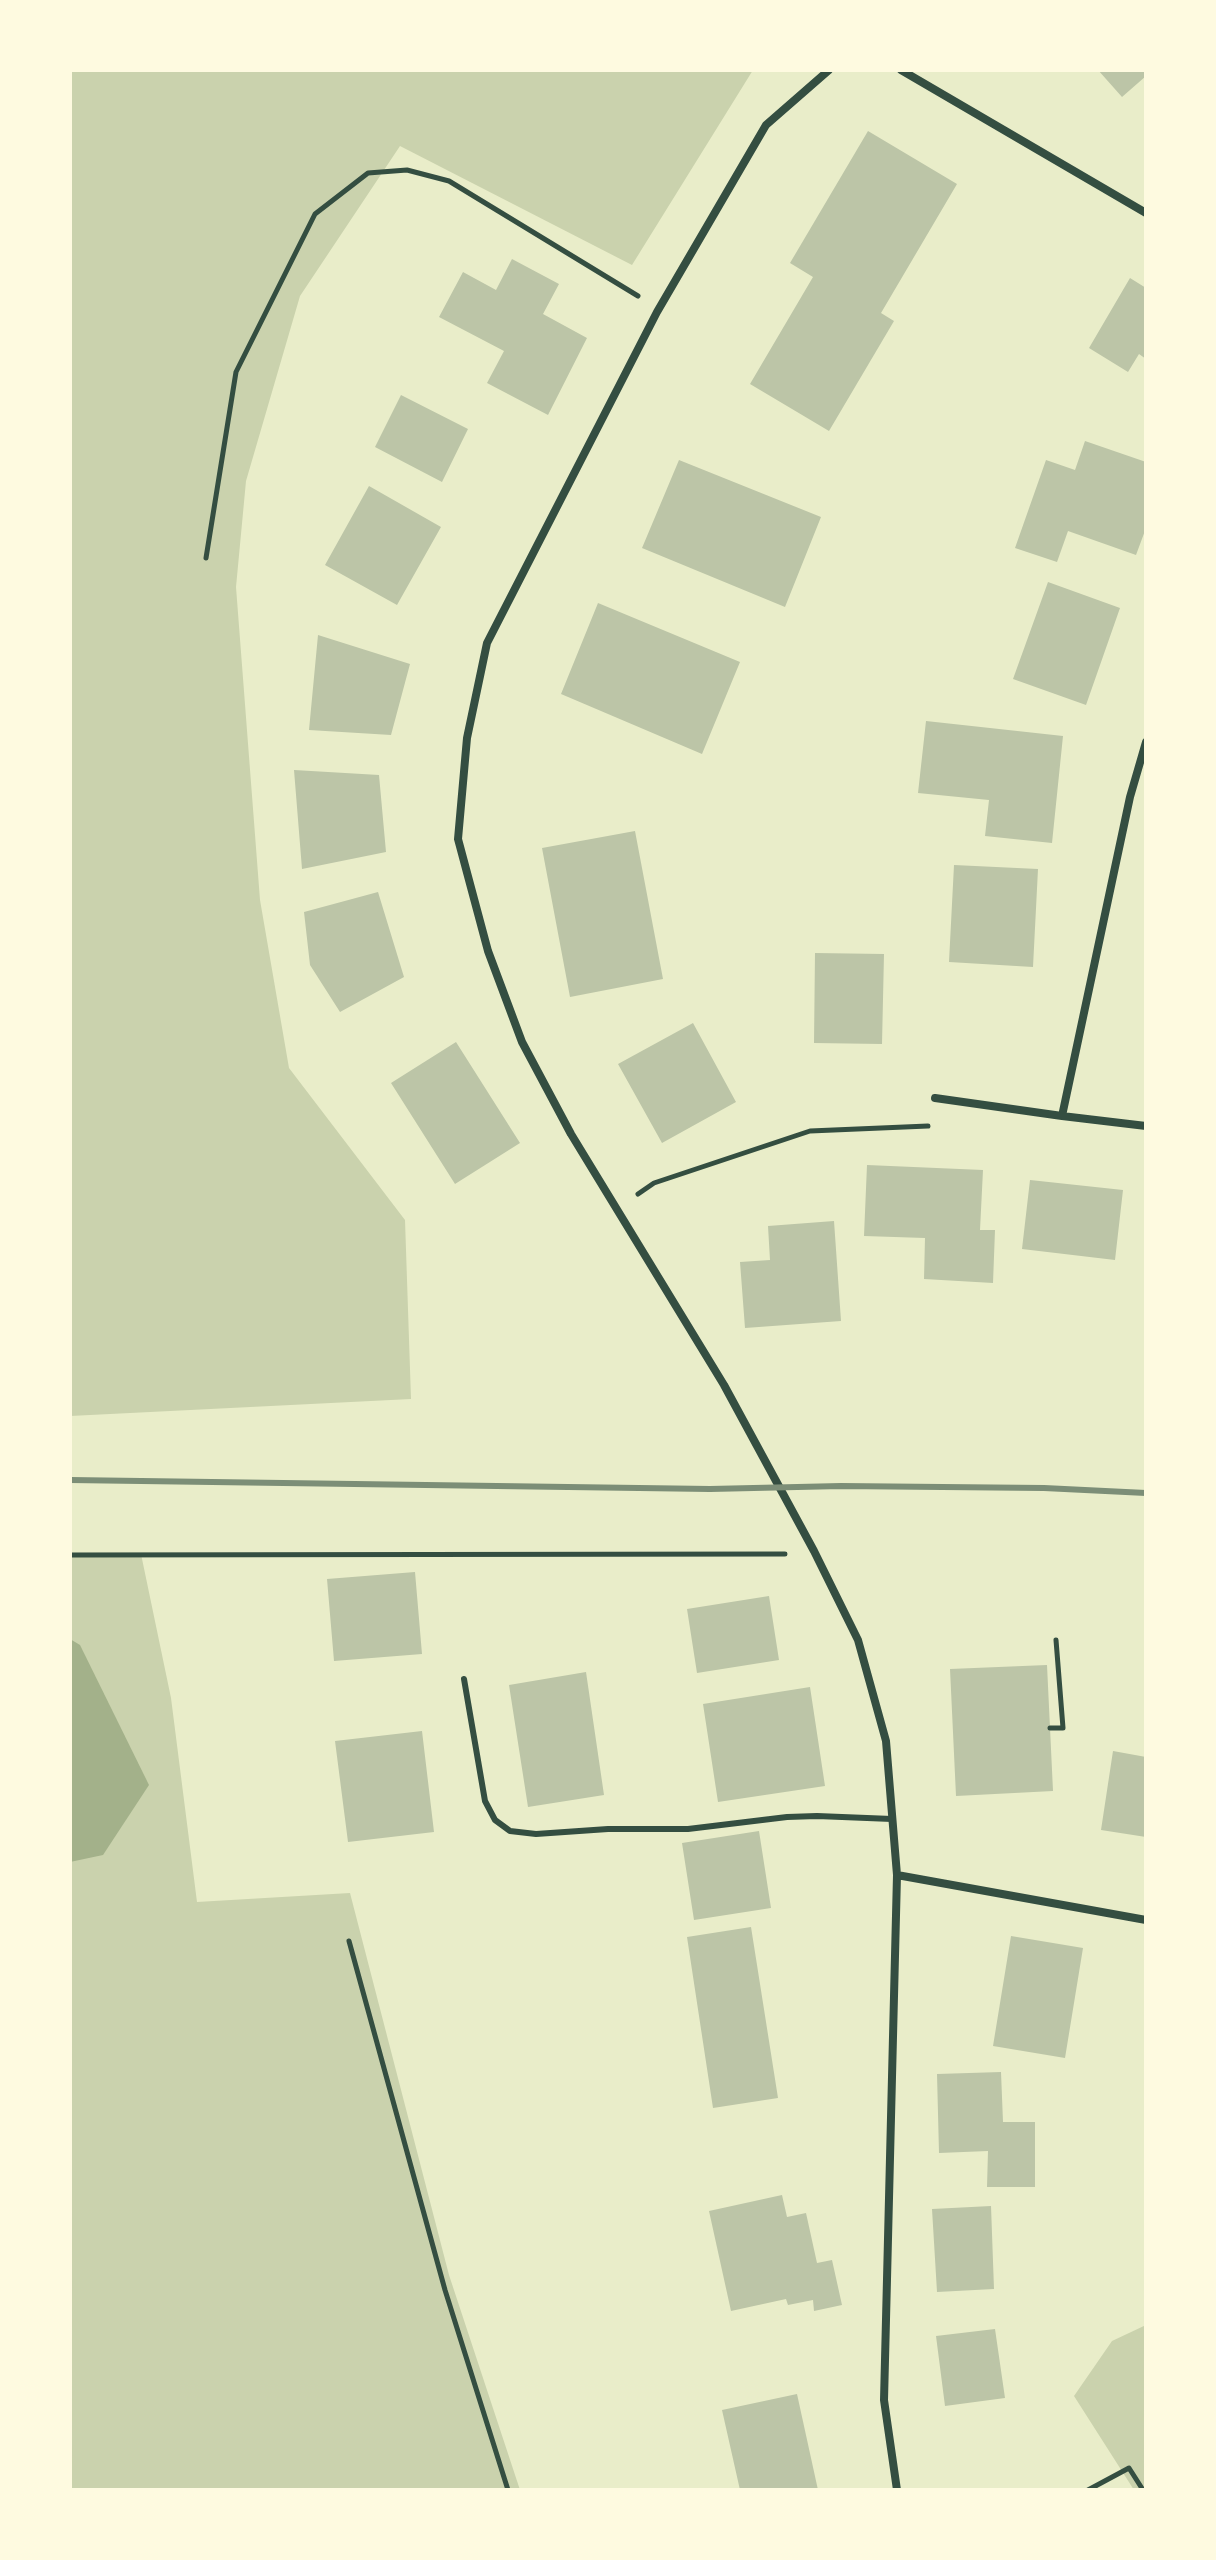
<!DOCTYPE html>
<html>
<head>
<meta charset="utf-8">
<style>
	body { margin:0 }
	#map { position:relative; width:1216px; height:2560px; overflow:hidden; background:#e9edc9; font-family:"Nunito Sans",sans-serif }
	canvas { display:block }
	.frame { position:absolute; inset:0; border:72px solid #fefae0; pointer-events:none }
</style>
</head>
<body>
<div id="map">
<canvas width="1216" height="2560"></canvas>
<div class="frame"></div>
</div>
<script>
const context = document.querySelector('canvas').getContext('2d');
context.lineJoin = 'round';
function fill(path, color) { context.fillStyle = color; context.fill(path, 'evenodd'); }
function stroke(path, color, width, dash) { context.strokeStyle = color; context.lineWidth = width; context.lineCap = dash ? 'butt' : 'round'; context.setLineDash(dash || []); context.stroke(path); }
fill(new Path2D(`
	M70,70H753L632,265L400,146L300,296L246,481L236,587L260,900L289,1068L405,1220L411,1399L70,1416Z
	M141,1554L171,1698L197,1902L350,1893L449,2275L520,2490H70V1556Z
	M1146,2325V2490H1134L1074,2396L1112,2341Z`), '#cad2ad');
fill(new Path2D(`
	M70,1639L80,1645L149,1785L103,1855L70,1862Z`), '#a3b18a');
fill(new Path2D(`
	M1098,70H1146V76L1122,97Z
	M868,131L957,184L881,313L894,321L829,431L750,384L813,277L790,263Z
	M512,259L559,284L543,314L587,338L548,415L487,383L504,351L439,317L463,272L496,290Z
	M1130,278L1146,288V359L1139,354L1128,372L1089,348Z
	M401,395L468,429L442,482L375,447Z
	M1085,441L1146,462V528L1136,555L1068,531L1057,562L1015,548L1046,460L1075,470Z
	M679,460L821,517L785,607L642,548Z
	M369,486L441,527L397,605L325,565Z
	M1048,582L1120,608L1086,705L1013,679Z
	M598,603L740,662L702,754L561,694Z
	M318,635L410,664L391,735L309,730Z
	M926,721L1063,736L1052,843L985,836L989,800L918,793Z
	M294,770L379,775L386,852L302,869Z
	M635,831L663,979L570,997L542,848Z
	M954,865L1038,869L1033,967L949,962Z
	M378,892L404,977L340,1012L310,965L304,912Z
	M815,953L884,954L882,1044L814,1043Z
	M693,1023L736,1102L662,1143L618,1064Z
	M456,1042L520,1143L455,1184L391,1083Z
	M867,1165L983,1170L980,1230H995L993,1283L924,1279L925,1238L864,1236Z
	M1030,1180L1123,1190L1115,1260L1022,1249Z
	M834,1221L841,1321L745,1328L740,1262L770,1260L768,1226Z
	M415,1572L422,1654L334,1661L327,1579Z
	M769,1596L779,1660L697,1673L687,1609Z
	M1047,1665L1053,1791L956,1796L950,1669Z
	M586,1672L604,1795L528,1807L509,1685Z
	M810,1687L825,1786L718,1802L703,1704Z
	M422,1731L434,1832L348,1842L335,1741Z
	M1113,1751L1146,1757V1837L1101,1830Z
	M759,1831L771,1908L694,1920L682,1843Z
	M751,1927L778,2098L713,2108L687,1937Z
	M1011,1936L1083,1948L1065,2058L993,2046Z
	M1001,2072L1003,2122H1035V2187H987L988,2151L939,2153L937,2074Z
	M782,2195L787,2217L806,2213L817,2263L832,2260L842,2305L814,2311L813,2300L788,2305L786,2299L731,2311L709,2211Z
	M991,2206L994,2289L937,2292L932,2209Z
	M995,2329L1005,2398L945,2406L936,2336Z
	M797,2394L818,2490H740L722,2410Z`), '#bcc5a7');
stroke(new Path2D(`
	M206,558L236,372L315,214L368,173L407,170L449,181L638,296
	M638,1194L654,1183L810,1131L928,1126
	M70,1555L785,1554
	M1050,1728H1063L1056,1640
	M349,1941L445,2290L508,2490
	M1088,2490L1129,2468L1143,2490`), '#344e41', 5);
stroke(new Path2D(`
	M464,1679L485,1801L495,1820L510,1831L536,1834L608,1829H688L787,1817L817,1816L892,1819`), '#344e41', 6);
stroke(new Path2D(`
	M829,70L766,125L657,312L487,643L467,738L458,839L488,951L522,1042L571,1134L724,1385L814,1551L858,1640L886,1741L897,1875L884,2400L897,2490
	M901,70L1146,213
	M1146,742L1130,797L1062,1116L1146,1126
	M935,1098L1062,1116
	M897,1875L1146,1920`), '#344e41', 8);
stroke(new Path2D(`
	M70,1480L710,1489L841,1486L1044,1488L1146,1493`), '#7c8e77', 6);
</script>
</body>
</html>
